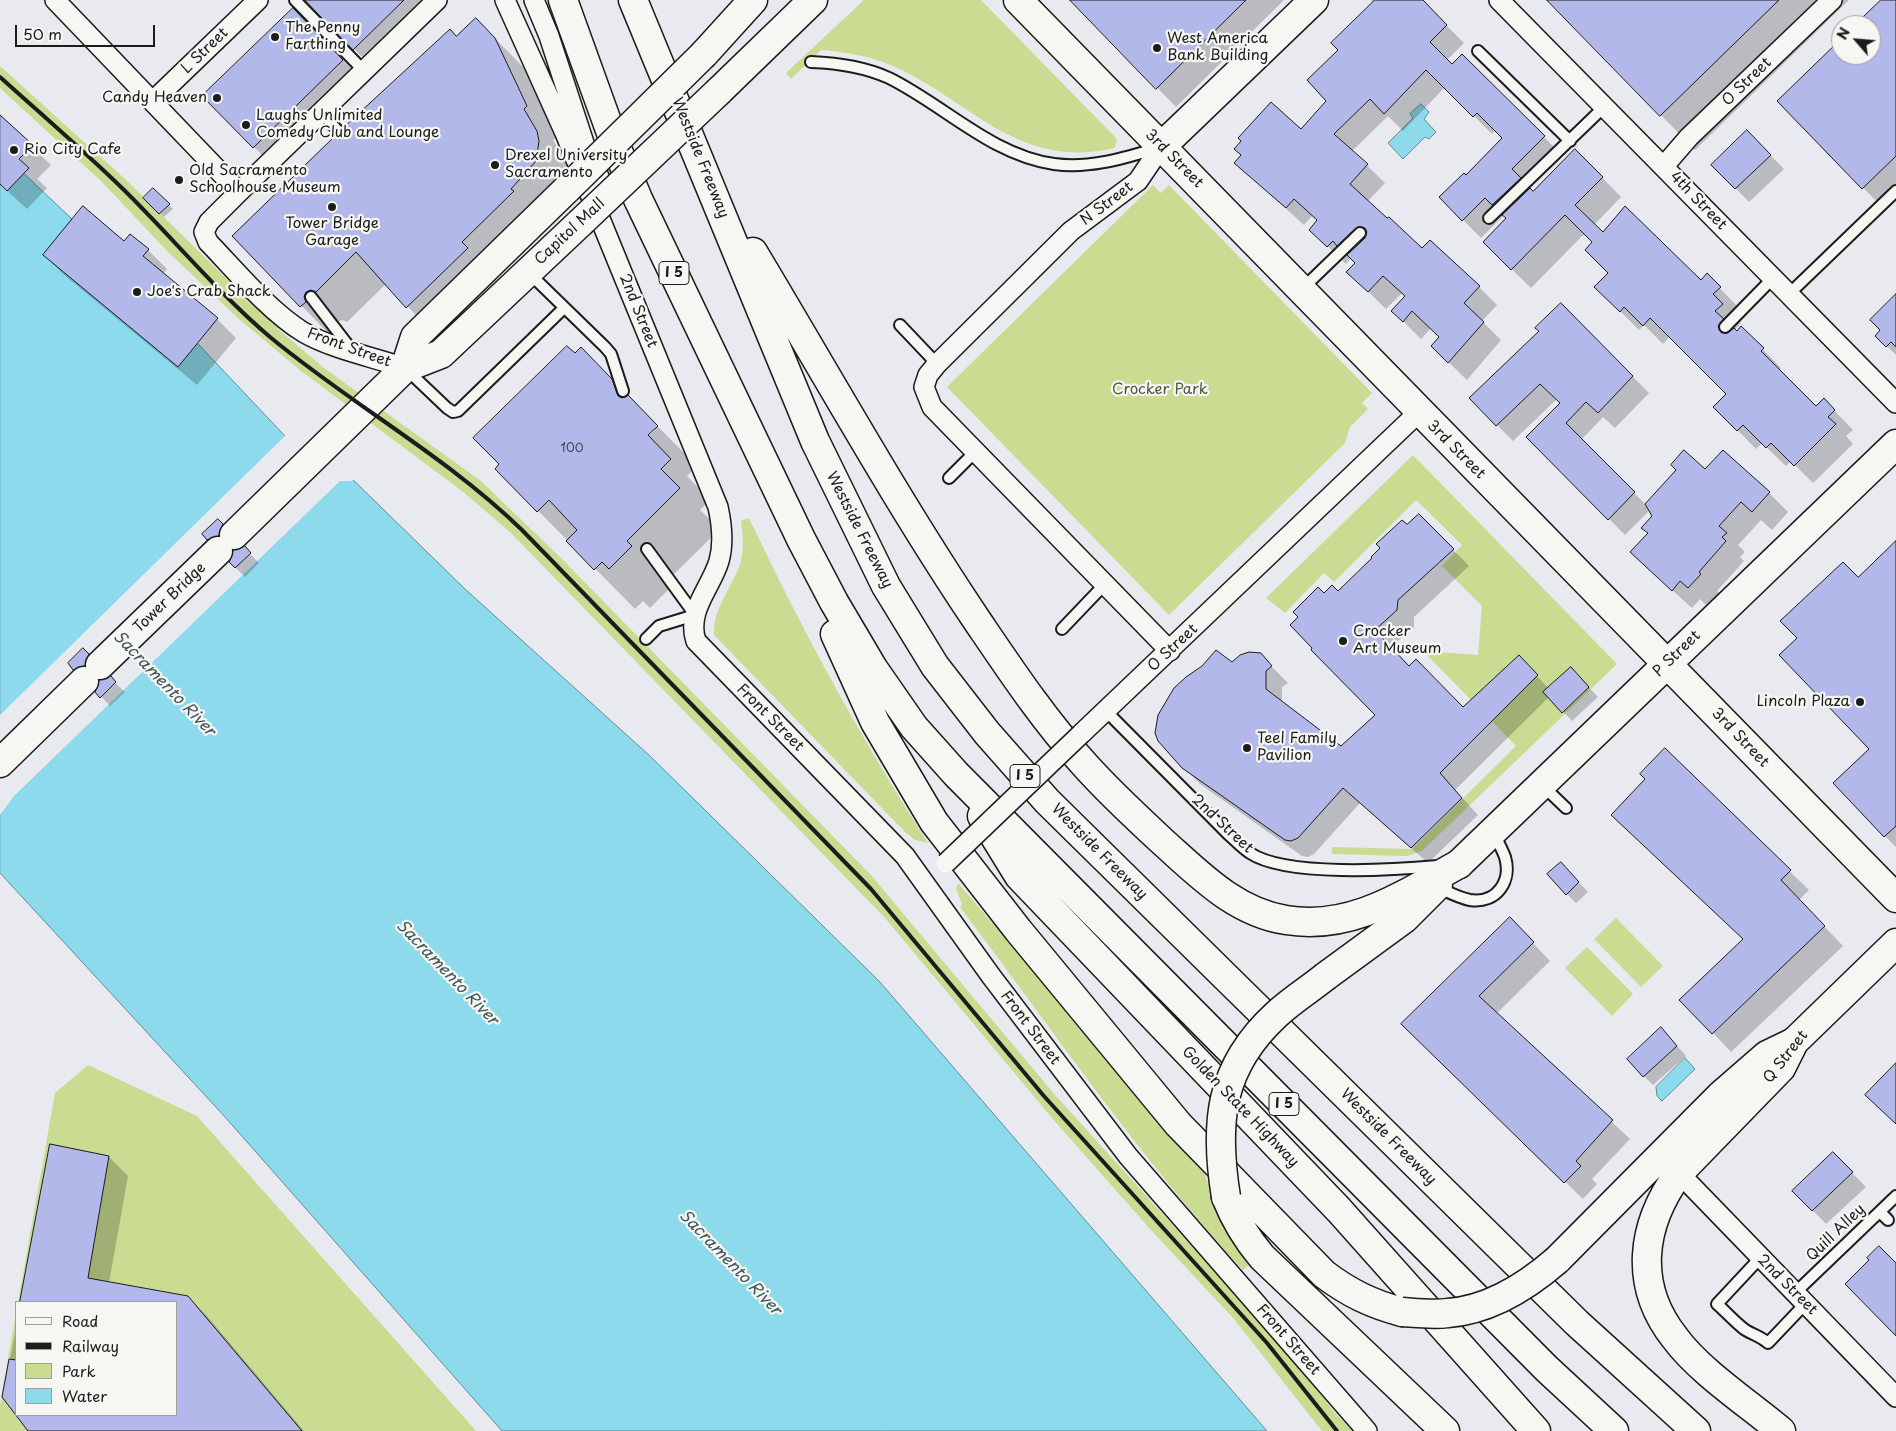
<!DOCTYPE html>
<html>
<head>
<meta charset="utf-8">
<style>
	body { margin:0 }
	#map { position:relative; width:1896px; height:1431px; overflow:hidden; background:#e8eaf0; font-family:"Playpen Sans",sans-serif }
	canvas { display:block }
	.legend { position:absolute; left:15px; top:1301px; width:162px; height:115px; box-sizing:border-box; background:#f6f6f2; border:1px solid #9f9f9c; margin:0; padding:6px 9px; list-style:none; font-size:15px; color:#1c1c1c }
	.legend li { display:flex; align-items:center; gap:10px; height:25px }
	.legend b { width:25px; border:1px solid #9f9f9c }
	.north { position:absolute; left:1831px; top:15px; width:50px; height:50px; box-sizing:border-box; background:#f6f6f2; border:1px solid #9f9f9c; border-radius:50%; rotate:297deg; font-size:14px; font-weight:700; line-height:20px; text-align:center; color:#1c1c1c }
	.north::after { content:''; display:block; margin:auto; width:18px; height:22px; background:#1c1c1c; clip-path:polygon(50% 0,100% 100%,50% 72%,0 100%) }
	.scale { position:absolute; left:15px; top:25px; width:140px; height:22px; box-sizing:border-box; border:2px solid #1c1c1c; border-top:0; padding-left:6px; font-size:15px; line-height:18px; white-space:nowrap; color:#1c1c1c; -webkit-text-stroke:4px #f6f6f2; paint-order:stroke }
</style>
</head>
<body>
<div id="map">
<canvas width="1896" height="1431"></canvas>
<ul class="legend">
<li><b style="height:6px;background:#f6f6f2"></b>Road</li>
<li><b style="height:6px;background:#1c1c1c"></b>Railway</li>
<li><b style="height:14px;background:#c9dc91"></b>Park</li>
<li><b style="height:14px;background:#8cdaeb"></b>Water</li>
</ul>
<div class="north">N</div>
<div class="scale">50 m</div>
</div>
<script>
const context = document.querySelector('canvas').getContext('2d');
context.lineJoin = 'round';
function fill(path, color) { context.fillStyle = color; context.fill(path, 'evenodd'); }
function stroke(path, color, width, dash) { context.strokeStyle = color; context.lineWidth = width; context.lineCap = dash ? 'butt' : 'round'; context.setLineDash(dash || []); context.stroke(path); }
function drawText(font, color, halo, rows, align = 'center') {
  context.font = font + ' "Playpen Sans",sans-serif'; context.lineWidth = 4.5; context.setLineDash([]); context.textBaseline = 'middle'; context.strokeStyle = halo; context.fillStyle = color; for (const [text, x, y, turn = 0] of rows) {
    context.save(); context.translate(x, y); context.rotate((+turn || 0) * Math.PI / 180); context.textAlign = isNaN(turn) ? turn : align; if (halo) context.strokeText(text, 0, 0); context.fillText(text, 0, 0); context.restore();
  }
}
fill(new Path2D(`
	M864,0H981L1117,139L1115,148C1015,171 970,98 888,64C866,55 844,52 821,50L791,79L786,73Z
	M0,66L125,179L278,329L324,368L481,481L561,558L870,874L1056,1096L1245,1305L1286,1351L1336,1414L1353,1431H1322L1234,1319L1150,1229L1052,1118L885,918L511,533L462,491L301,371L239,319L168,252L103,183L0,88Z
	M1153,185L1161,193L1169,185L1372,393L1362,403L1368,409L1350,427L1345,443L1169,615L947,387Z
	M1413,455L1617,664L1422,851L1407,856L1332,854V847L1412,849L1516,746L1423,651L1478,655L1482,606L1442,566L1462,545L1416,500L1334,582L1324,573L1285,613L1266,598Z
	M749,518C802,630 861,739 928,843L915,840L905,832L714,635C712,609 734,585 741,561C744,548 743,534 741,521Z
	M958,883L1203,1168L1218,1215L1249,1265L1243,1270C1139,1157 1052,1029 960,907L962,904L956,889Z
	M1616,918L1663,966L1641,987L1594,939Z
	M1587,947L1633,994L1612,1016L1565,968Z
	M88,1065L197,1116L476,1431H0V1405L16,1313V1415H176V1302H18L55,1093Z`), '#c9dc91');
const water = new Path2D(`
	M1421,104L1429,112L1424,119L1436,132L1429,139L1425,137L1403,159L1388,143L1413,118L1410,114Z
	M0,151L147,290L286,437L343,470L465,589L650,756L879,981L1267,1431H502L225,1117L0,873Z
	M1685,1058L1695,1069L1662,1101L1657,1096L1656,1087Z`);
fill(water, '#8cdaeb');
stroke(water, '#5f8e98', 1);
fill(new Path2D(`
	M287,434L345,468L355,478L352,481H340L14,796L0,815V715Z`), '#e8eaf0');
fill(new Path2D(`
	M306,0H442L373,68Z
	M1071,0H1284L1176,107Z
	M1371,0H1421L1464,43L1447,60L1452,66L1462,56L1562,155L1529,188L1533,192L1575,150L1621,197L1594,225L1603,234L1701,282L1707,275L1738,307L1731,314L1741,323L1734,330L1737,333L1742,328L1781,368L1779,370L1816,408L1824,400L1853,430L1846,436L1853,444L1813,483L1791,461L1786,466L1762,443L1756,449L1715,407L1728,394L1670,336L1663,344L1644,325L1639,330L1596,287L1610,273L1594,242L1585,233L1531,288L1484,242L1507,219L1504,215L1481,238L1440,197L1466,177L1504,138L1495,130L1492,134L1445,87L1403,131L1388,116L1352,151L1385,183L1367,202L1422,250L1479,287L1497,305L1482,321L1501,340L1467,380L1432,346L1441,337L1431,328L1421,339L1393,311L1406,297L1402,293L1386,309L1348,272L1356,263L1351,258L1346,264L1311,230L1318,221L1312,216L1304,225L1236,163L1301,131L1328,101L1340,50L1373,3Z
	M1549,0H1849L1695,150Z
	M1883,0H1896V193L1882,207L1779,101L1841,41V55H1871V25H1857Z
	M476,19L526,70L557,137L553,140L567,163L569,172L492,273L497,279L437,337L386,284L347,322L342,320L337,322L334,329L336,332L331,336L234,236Z
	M312,28L361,79L273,166L254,147Z
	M3,119L51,165L37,179L47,188L27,209L0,184V122Z
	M1747,132L1784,169L1749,202L1713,165Z
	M153,189L173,209L164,217L145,198Z
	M124,242L148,250L167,269L163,274L217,319L236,338L197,385L63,274L44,255Z
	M1896,296V355L1877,336L1882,330Z
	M1561,304L1649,393L1615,428L1603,417L1581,440L1646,505L1705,471L1769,493L1788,512L1772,530L1761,520L1738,545L1745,552L1740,557L1744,561L1717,591L1719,593L1707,606L1700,599L1692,608L1651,571L1649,533L1653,516L1650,510L1625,535L1528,437L1561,404L1557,399L1513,441L1497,425L1540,331Z
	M581,349L697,466L687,476L710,500L700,510L720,529L666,582L671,587L650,608L643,601L635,609L497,469ZM653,429L655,430L644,440L642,438Z
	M1419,515L1469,566L1414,617V627L1391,647L1410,667L1464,709L1535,674L1549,689L1580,678L1598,697L1572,721L1549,697L1455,790L1478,815L1428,863L1360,803L1314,854L1308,857L1302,856L1200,784L1183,767L1232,663L1260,655L1288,683L1282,687V703L1341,748L1377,715L1324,595L1338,593Z
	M218,521L231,534L218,548L204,534Z
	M1896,543V847L1885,836L1871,749L1858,579Z
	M244,548L259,563L245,577L230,562Z
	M83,650L98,664L84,678L69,663Z
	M110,678L125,692L110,706L97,692Z
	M1665,750L1809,890L1799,900L1843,946L1731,1052L1713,1033L1744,940Z
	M1570,873L1588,892L1576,903L1567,894Z
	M1510,919L1550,961L1496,1014L1630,1139L1592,1179L1597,1184L1583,1199L1420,1041Z
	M1670,1038L1686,1056L1653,1085L1644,1076Z
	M51,1145L109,1157L128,1176L109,1283L188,1297L207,1316L304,1431H30L17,1415H176V1302H21Z
	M1833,1154L1866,1187L1826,1224L1794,1191Z
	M16,1327V1414L3,1397Z`), '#0003');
const building = new Path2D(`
	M305,0H404L353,50Z
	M1070,0H1246L1156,89Z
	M1375,0H1423L1447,25L1430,42L1452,64L1462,54L1545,136L1512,169L1521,178L1492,205L1485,198L1462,221L1439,197L1464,173L1466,175L1502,138L1477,113L1473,117L1426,70L1384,114L1370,99L1334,134L1368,164L1350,184L1387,218L1389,217L1422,248L1430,240L1480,286L1464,303L1484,322L1448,363L1431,346L1439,337L1412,311L1403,322L1391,311L1405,296L1383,276L1368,292L1346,272L1355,263L1347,255L1365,238L1367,232L1365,228L1358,227L1337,246L1333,241L1327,247L1309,230L1317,220L1294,199L1286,208L1234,163L1241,155L1234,149L1241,141L1238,138L1271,102L1301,129L1326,101L1307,80L1338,50L1331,43Z
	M1547,0H1779L1660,116Z
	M1881,0H1896V156L1862,189L1777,101L1841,39V55H1871V25H1855Z
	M293,8L343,60L253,148L202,96Z
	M476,18L495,38L527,106L524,109L537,131L539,141L536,161L511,189L514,191L462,242L468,248L406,308L356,252L316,292L311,290L306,292L304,297L306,302L300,307L232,236L334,137L340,139L344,137L346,131L344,127L450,29L456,36Z
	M0,115L33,145L19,159L29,168L7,191L0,184Z
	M1747,130L1771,155L1735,189L1711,165Z
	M1575,149L1603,177L1575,205L1603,232L1625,206L1701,280L1707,273L1721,287L1713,294L1723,304L1715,311L1724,319L1718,326L1721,332L1727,333L1734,328L1737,331L1741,326L1764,348L1761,351L1816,406L1824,398L1835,410L1828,417L1836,424L1794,466L1771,443L1766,448L1743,425L1737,431L1713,407L1726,394L1650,318L1643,326L1624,307L1620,312L1594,287L1608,273L1585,250L1592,242L1565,215L1511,270L1483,242L1506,218L1502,215L1530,188L1533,191Z
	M153,188L170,204L159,214L143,198Z
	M83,206L124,241L130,234L149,249L143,256L218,318L178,367L43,255Z
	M1896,294V347L1891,342L1886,347L1875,336L1880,330L1870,320Z
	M1561,303L1633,376L1598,413L1586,402L1566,423L1635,492L1608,520L1526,437L1560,403L1540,384L1496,426L1469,398L1539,331L1535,328Z
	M567,346L575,353L581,347L612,379L618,396L622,398L628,395L658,426L648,435L671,459L661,469L680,488L627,541L632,546L609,569L602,562L594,570L566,541L577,530L549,500L537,512L495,469L499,464L473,438Z
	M1684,450L1705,469L1723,450L1770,492L1752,512L1741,502L1719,526L1727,533L1722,537L1726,541L1699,572L1701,574L1688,588L1680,581L1672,591L1630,552L1648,533L1641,528L1652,516L1645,504L1676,470L1671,465Z
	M1419,514L1454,549L1398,600L1397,610L1375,630L1409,666L1416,659L1463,707L1519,655L1538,675L1440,773L1462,798L1411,848L1343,788L1298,838L1291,841L1285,840L1182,768L1158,741L1155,733L1158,715L1174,688L1186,677L1202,666L1216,650L1232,662L1240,655L1249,652L1261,653L1272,666L1266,671V689L1341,746L1375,715L1311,650L1312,648L1290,625L1298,617L1293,612L1318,587L1324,593L1332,585L1338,591L1372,558L1371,557L1380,548L1376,544L1402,520L1407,524Z
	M218,519L223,524L219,536L207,540L202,534Z
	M1896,541V826L1884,837L1833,783L1869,749L1779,655L1797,638L1780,621L1843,562L1858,577Z
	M245,546L251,553L235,568L229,562L233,550Z
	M83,648L89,654L85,666L73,670L68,663Z
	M1571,667L1589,687L1562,713L1543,692Z
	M111,676L116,682L100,698L95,692L99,680Z
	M1665,748L1791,870L1781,880L1825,926L1712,1034L1679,1000L1743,939L1611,815L1645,779L1640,774Z
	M1561,862L1579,882L1566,895L1547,874Z
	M1510,917L1534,942L1479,996L1613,1120L1576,1161L1581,1166L1564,1183L1401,1024Z
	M1661,1027L1677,1046L1643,1077L1627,1059Z
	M1896,1063V1124L1865,1095Z
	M50,1144L109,1156L88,1278L188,1296L302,1431H28L2,1397L9,1359L16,1360V1415H176V1302H20Z
	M1833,1152L1853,1172L1812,1211L1792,1191Z
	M1879,1246L1896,1263V1336L1845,1284L1869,1260L1867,1258Z`);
fill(building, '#b2b8e9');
stroke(building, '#1c1c1c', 1);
const lane = new Path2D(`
	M295,0L364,71
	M1478,51L1570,141
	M811,62C838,63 865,67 889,78C944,105 991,155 1054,164C1090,169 1124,158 1158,148
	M321,112L339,132
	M1489,218L1605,106
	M529,273L605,347L611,354L623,391
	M1301,290L1360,233
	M1789,294L1896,191
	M311,297L351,349
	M900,325L937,364
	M1725,327L1773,278
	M406,369L447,408L453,412L458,411L564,308
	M949,478L976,451
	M1062,629L1105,584
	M646,639L659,626L695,615L647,549
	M1106,711L1229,835C1236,841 1242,848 1250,853C1286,877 1393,870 1438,866
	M1542,785L1566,808
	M1437,887C1448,892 1459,898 1470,900C1497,904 1512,881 1505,857C1502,849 1497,840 1493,832
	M1880,1212L1888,1220
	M1760,1258L1717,1304C1726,1312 1734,1321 1744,1329C1751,1334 1760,1336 1768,1343L1806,1303
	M1796,1292L1896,1196`);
const street = new Path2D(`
	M55,0L239,192
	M505,0L565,133L718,507C722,525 724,543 719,561C711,588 686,611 696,641L905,856L991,976L1128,1156L1367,1431
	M534,0L549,36L584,143L608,197
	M1499,0L1896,403
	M153,101L258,0
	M1161,147L1138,181L1071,231L937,364L928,375L924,387L932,407L1170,651
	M1664,166L1689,137L1832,0
	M405,368C373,357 332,349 303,332C269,311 236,271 208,242L204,232L209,222L239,192L437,0
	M1081,734L1419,412
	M1679,1173L1896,1397`);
const secondary = new Path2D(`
	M1018,0L1896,898
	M704,54L753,0
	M719,91L813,0
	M1161,147L1314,0
	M405,368L415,337L567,189
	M234,535L405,368L441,354L580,223
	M100,665L218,551
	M0,763L84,681
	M1459,864L1896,444
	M1679,1173L1781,1068L1794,1042L1896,943`);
const highway = new Path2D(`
	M563,0L615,144L638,199L801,539L834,602L873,668L914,727L956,774L1547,1369L1614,1431
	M633,0L815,441L886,586L935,666L987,733L1047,801L1577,1323L1696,1431
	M753,252C827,375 896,500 976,619C1010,669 1043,719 1084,764C1108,791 1136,817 1163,842C1200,875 1235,912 1286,920C1352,931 1404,894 1459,864
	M835,634L875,722L934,822L1018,930L1178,1124L1324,1274C1349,1293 1372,1304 1402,1312
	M982,816L1019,876L1339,1210L1536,1431
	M1326,976L1404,919L1438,885
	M1679,1173C1641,1225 1633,1285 1675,1338C1699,1371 1749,1404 1781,1431
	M1226,1197C1235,1220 1246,1238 1262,1257L1445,1431
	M1557,1260L1721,1095L1767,1055L1794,1042`);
stroke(lane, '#1c1c1c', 14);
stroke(street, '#1c1c1c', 22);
stroke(secondary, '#1c1c1c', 31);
stroke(highway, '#1c1c1c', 31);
stroke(lane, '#f6f6f2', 10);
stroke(street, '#f6f6f2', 19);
stroke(secondary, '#f6f6f2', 28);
stroke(highway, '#f6f6f2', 28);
stroke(new Path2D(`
	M0,77C41,114 83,150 123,189C173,238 217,292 270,337C352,405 446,456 522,530L871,889L1043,1095L1267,1343L1337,1431`), '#1c1c1c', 4);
const streetBridge = new Path2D(`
	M946,863L1081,734`);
const secondaryBridge = new Path2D(`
	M567,189L704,54
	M580,223L719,91`);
const highwayBridge = new Path2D(`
	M1226,1197C1214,1123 1219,1067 1277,1014C1292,1000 1310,989 1326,976
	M1402,1312C1417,1313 1433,1315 1448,1313C1489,1310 1527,1286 1557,1260`);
stroke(streetBridge, '#1c1c1c', 22, []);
stroke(secondaryBridge, '#1c1c1c', 31, []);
stroke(highwayBridge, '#1c1c1c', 31, []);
stroke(streetBridge, '#f6f6f2', 19);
stroke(secondaryBridge, '#f6f6f2', 28);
stroke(highwayBridge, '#f6f6f2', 28);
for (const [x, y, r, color] of [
	[275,37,5,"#1c1c1c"],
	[1157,48,5,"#1c1c1c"],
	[217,98,5,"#1c1c1c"],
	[246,125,5,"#1c1c1c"],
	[14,150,5,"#1c1c1c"],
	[495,165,5,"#1c1c1c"],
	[179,180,5,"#1c1c1c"],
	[332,207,5,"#1c1c1c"],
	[137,292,5,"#1c1c1c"],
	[1343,641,5,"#1c1c1c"],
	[1860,702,5,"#1c1c1c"],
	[1247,748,5,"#1c1c1c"]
]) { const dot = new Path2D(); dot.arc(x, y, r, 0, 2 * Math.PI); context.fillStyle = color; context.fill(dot); stroke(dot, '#f6f6f2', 2); }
drawText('12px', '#42434f', null, [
	["100",572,449]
]);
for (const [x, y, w] of [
	[674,273,30],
	[1025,776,30],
	[1284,1104,30]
]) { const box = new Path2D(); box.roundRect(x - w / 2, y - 11.5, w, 23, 4); context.fillStyle = '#f6f6f2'; context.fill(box); stroke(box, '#1c1c1c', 1); }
drawText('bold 14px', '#1c1c1c', null, [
	["I 5",674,273],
	["I 5",1025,776],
	["I 5",1284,1104]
]);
drawText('15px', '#1c1c1c', '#f6f6f2', [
	["The Penny",285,28],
	["Farthing",285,45],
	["West America",1167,39],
	["Bank Building",1167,56],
	["Candy Heaven",207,98,"right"],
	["Laughs Unlimited",256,116],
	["Comedy Club and Lounge",256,133],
	["Rio City Cafe",24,150],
	["Drexel University",505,156],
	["Sacramento",505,173],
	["Old Sacramento",189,171],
	["Schoolhouse Museum",189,188],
	["Tower Bridge",332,224,"center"],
	["Garage",332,241,"center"],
	["Joe's Crab Shack",147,292],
	["Crocker",1353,632],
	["Art Museum",1353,649],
	["Lincoln Plaza",1850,702,"right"],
	["Teel Family",1257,739],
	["Pavilion",1257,756]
], 'left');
drawText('15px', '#1c1c1c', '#f6f6f2', [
	["L Street",205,51,-44],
	["O Street",1747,82,-44],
	["Westside Freeway",700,158,68],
	["3rd Street",1174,159,45],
	["4th Street",1698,201,46],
	["N Street",1107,204,-37],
	["Capitol Mall",570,232,-43],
	["2nd Street",638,311,68],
	["Front Street",349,348,20],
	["3rd Street",1456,450,45],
	["Westside Freeway",859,530,63],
	["Tower Bridge",170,598,-44],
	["O Street",1173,648,-43],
	["P Street",1677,654,-44],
	["Front Street",770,718,45],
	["3rd Street",1740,738,46],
	["2nd Street",1222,824,43],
	["Westside Freeway",1099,852,45],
	["Front Street",1030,1028,53],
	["Q Street",1786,1057,-52],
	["Golden State Highway",1240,1107,46],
	["Westside Freeway",1388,1137,45],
	["Quill Alley",1836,1233,-44],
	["2nd Street",1787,1285,45],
	["Front Street",1288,1340,49]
]);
drawText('15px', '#50563f', '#f6f6f2', [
	["Crocker Park",1160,390]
]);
drawText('italic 16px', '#3e555a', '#f6f6f2', [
	["Sacramento River",164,684,46],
	["Sacramento River",447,973,46],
	["Sacramento River",730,1263,46]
]);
</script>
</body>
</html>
